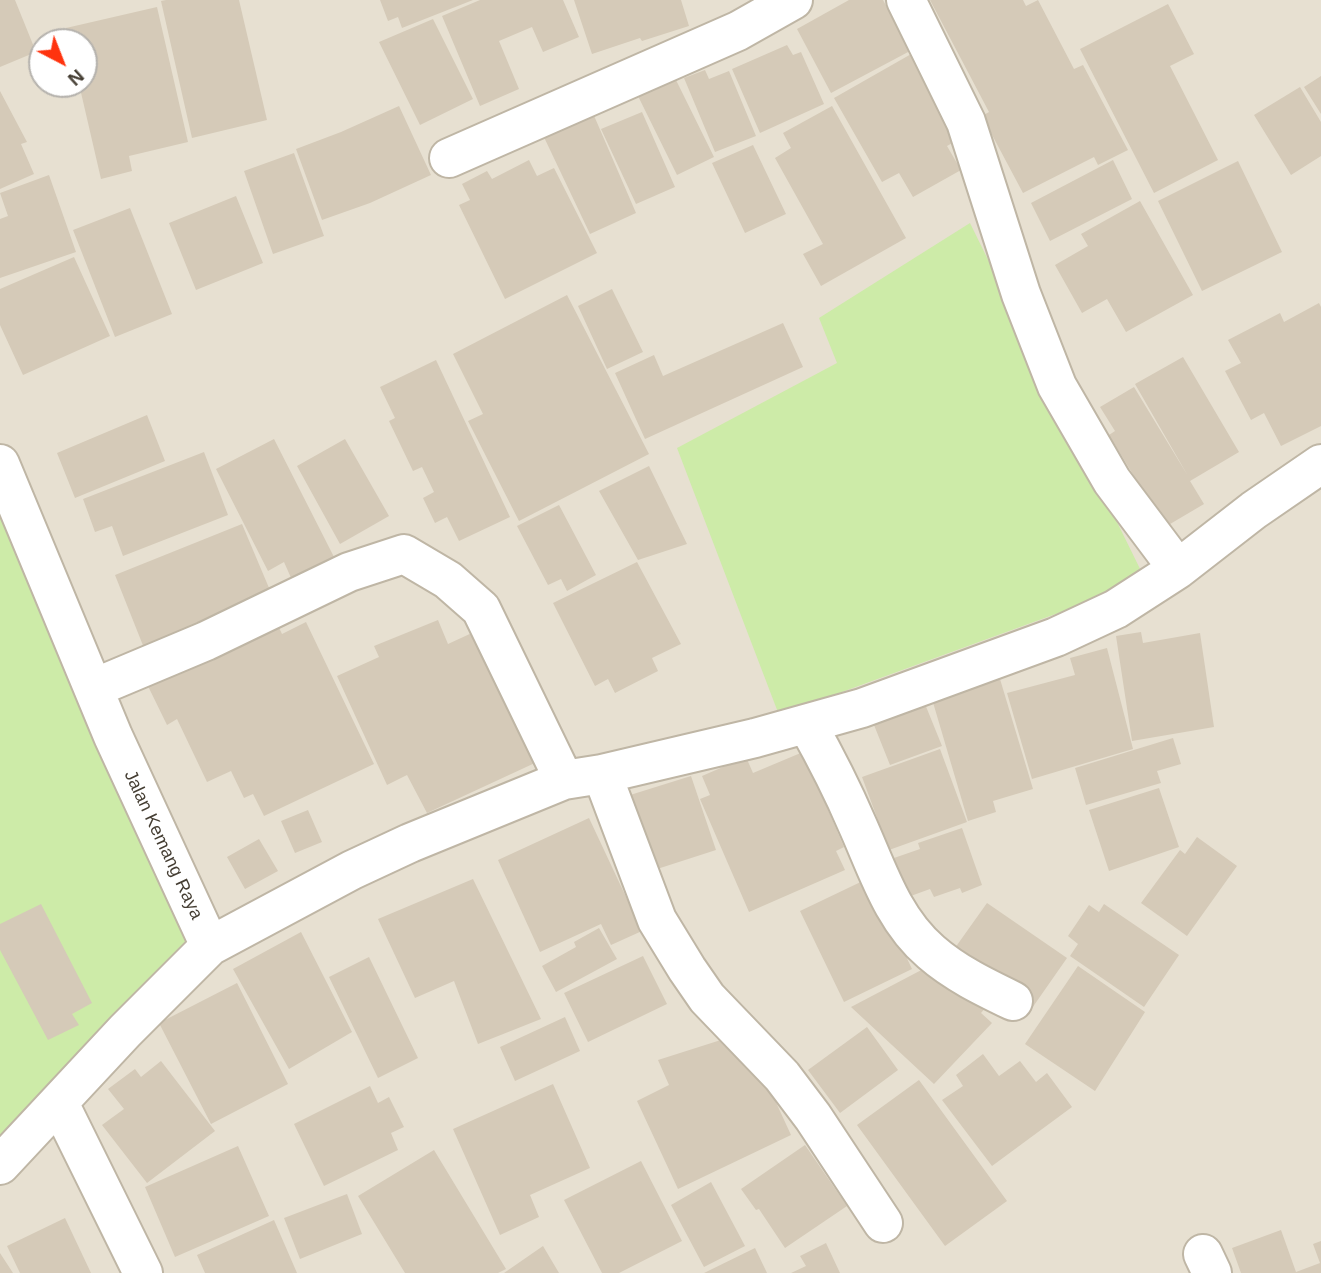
<!DOCTYPE html>
<html>
<head>
<meta charset="utf-8">
<style>
	body { margin:0 }
	#map { position:relative; width:1321px; height:1273px; overflow:hidden; background:#f3eee3; font-family:Helvetica,sans-serif }
	canvas { display:block }
	.north { position:absolute; left:28px; top:28px; width:70px; height:70px; box-sizing:border-box; background:#fff; border:2px solid #b5b2ad; border-radius:50%; rotate:138deg; font-size:19px; font-weight:700; line-height:28px; text-align:center; color:#453e33 }
	.north::after { content:''; display:block; margin:auto; width:24px; height:32px; background:#ff330e; clip-path:polygon(50% 0,100% 100%,50% 72%,0 100%) }
</style>
</head>
<body>
<div id="map">
<canvas width="1321" height="1273"></canvas>
<div class="north">N</div>
</div>
<script>
const context = document.querySelector('canvas').getContext('2d');
context.lineJoin = 'round';
function fill(path, color) { context.fillStyle = color; context.fill(path, 'evenodd'); }
function stroke(path, color, width, dash) { context.strokeStyle = color; context.lineWidth = width; context.lineCap = dash ? 'butt' : 'round'; context.setLineDash(dash || []); context.stroke(path); }
function drawText(font, color, halo, rows, align = 'center') {
  context.font = font + ' Helvetica,sans-serif'; context.lineWidth = 5; context.setLineDash([]); context.textBaseline = 'middle'; context.strokeStyle = halo; context.fillStyle = color; for (const [text, x, y, turn = 0] of rows) {
    context.save(); context.translate(x, y); context.rotate((+turn || 0) * Math.PI / 180); context.textAlign = isNaN(turn) ? turn : align; if (halo) context.strokeText(text, 0, 0); context.fillText(text, 0, 0); context.restore();
  }
}
fill(new Path2D(`
	M0,0H1321V1273H0ZM42,42H84V84H42Z`), '#e7e0d1');
fill(new Path2D(`
	M970,223L1146,581L779,715L677,448L837,363L819,318Z
	M0,464L210,946L0,1165Z`), '#cdeba8');
fill(new Path2D(`
	M0,0H15L36,52L0,67Z
	M166,0H239L267,120L192,138L161,1Z
	M380,0H473L402,28L398,17L388,21Z
	M480,0H563L579,37L543,52L532,27L499,41L519,89L480,106L442,16Z
	M574,0H681L689,26L642,41L640,38L592,54Z
	M849,0H883L910,51L831,93L797,29Z
	M930,0H1023L1026,6L1038,0L1074,69L1083,65L1128,150L1098,165L1094,157L1023,193L982,116L989,112Z
	M1168,4L1194,54L1170,66L1218,160L1154,193L1080,49Z
	M157,7L188,142L129,156L132,171L101,179L79,84H84V42H69L66,28Z
	M433,19L473,99L420,125L379,42Z
	M787,45L793,55L801,52L824,104L760,133L732,69Z
	M913,53L961,138L947,146L961,170L913,197L899,173L882,182L834,98Z
	M705,70L709,79L729,71L756,136L715,152L684,78Z
	M1321,76V114L1304,87Z
	M675,78L714,157L677,175L638,96Z
	M1300,87L1321,122V156L1291,175L1254,115Z
	M0,91L27,142L21,144L34,174L0,189Z
	M399,106L431,175L370,203L322,220L296,149L341,132Z
	M832,106L906,238L821,286L803,254L823,244L775,158L791,148L783,133Z
	M592,111L636,213L590,234L542,133Z
	M642,112L675,187L636,204L601,129Z
	M753,145L786,214L745,233L712,163Z
	M294,153L324,236L273,254L244,171Z
	M529,160L537,176L554,168L597,253L505,299L459,205L470,200L462,184L487,171L492,179Z
	M1113,160L1132,199L1050,241L1031,203Z
	M1238,161L1282,252L1202,291L1158,201Z
	M49,175L76,252L0,278V219L8,216L0,193Z
	M236,196L263,263L196,290L169,223Z
	M1140,201L1193,295L1126,332L1107,299L1082,313L1055,265L1088,246L1081,234Z
	M130,208L172,314L115,337L73,230Z
	M74,257L110,336L23,375L0,325V289Z
	M612,289L643,352L607,369L578,306Z
	M567,295L649,454L519,521L468,421L483,414L453,354Z
	M1319,303L1321,307V426L1281,446L1264,413L1251,420L1225,371L1241,363L1228,340L1280,313L1284,322Z
	M783,323L803,367L645,439L615,373L654,355L663,376Z
	M1183,357L1239,452L1190,481L1204,504L1165,527L1109,435L1115,431L1100,407L1134,387L1188,476L1135,384Z
	M436,360L510,517L459,541L447,517L435,523L423,498L434,492L422,467L413,471L389,421L395,418L380,387Z
	M147,415L165,461L75,498L57,453Z
	M274,439L334,557L292,580L284,562L268,571L216,469Z
	M345,439L389,516L340,544L297,466Z
	M204,452L228,515L123,556L112,526L95,532L83,499Z
	M649,466L687,544L638,560L599,491Z
	M559,505L596,575L567,591L561,579L548,585L517,526Z
	M242,524L272,595L144,648L115,575Z
	M637,562L681,644L652,658L658,671L615,693L608,679L595,686L553,603Z
	M275,619L282,634L306,622L374,764L264,816L253,794L244,798L231,771L207,782L177,719L167,725L146,682Z
	M438,620L448,644L487,626L537,762L427,813L407,775L387,785L337,676L379,657L374,646Z
	M1141,632L1143,643L1200,633L1214,727L1132,741L1116,636Z
	M1107,648L1133,749L1032,779L1007,693L1075,675L1070,658Z
	M1000,679L1033,789L993,801L996,812L968,821L932,699Z
	M925,704L942,746L890,765L874,725Z
	M1173,738L1181,764L1157,771L1161,783L1086,805L1075,768Z
	M940,749L967,822L889,850L862,777Z
	M803,752L844,847L836,851L845,870L749,912L700,799L710,795L702,776L746,757L753,773Z
	M691,776L716,850L651,871L627,796Z
	M1159,788L1179,847L1109,871L1089,810Z
	M308,810L322,842L295,853L281,821Z
	M589,818L642,931L611,945L601,924L540,952L498,860Z
	M962,828L982,885L962,893L960,888L934,897L930,889L908,897L894,858L920,849L918,843Z
	M1197,837L1237,866L1187,936L1141,903L1180,850L1185,854Z
	M259,839L278,871L245,889L227,857Z
	M869,878L912,969L844,1002L800,911Z
	M473,879L541,1019L478,1044L454,981L415,998L378,919Z
	M987,903L1067,958L1030,1011L950,955Z
	M41,904L92,1003L72,1014L79,1025L48,1040L0,950V924Z
	M1104,904L1179,955L1144,1007L1070,956L1078,944L1068,936L1089,905L1099,912Z
	M599,928L617,959L556,992L542,966L576,947L574,942Z
	M301,932L352,1032L289,1069L233,969Z
	M643,956L667,1004L588,1042L564,993Z
	M369,957L418,1058L378,1078L329,977Z
	M929,966L986,1007L981,1013L992,1023L934,1084L851,1007Z
	M1078,966L1145,1012L1095,1091L1025,1044Z
	M237,983L288,1084L211,1124L159,1023Z
	M565,1017L580,1051L515,1081L500,1047Z
	M867,1027L898,1070L840,1113L808,1070Z
	M724,1039L756,1059L791,1135L678,1189L637,1101L669,1085L658,1060Z
	M983,1054L999,1076L1020,1061L1036,1082L1047,1073L1072,1107L992,1166L942,1100L963,1086L956,1075Z
	M161,1061L215,1131L147,1183L102,1125L124,1109L108,1089L135,1069L141,1077Z
	M919,1080L1007,1201L945,1246L857,1125Z
	M553,1084L590,1168L530,1195L539,1217L500,1235L453,1129Z
	M370,1086L378,1103L389,1097L404,1127L391,1133L398,1150L324,1186L294,1124Z
	M805,1145L847,1206L785,1248L759,1209L756,1210L741,1189Z
	M238,1146L269,1216L175,1257L145,1187Z
	M434,1150L506,1269L498,1273H405L358,1196Z
	M641,1161L682,1241L619,1273H602L564,1200Z
	M711,1182L745,1246L704,1267L671,1205Z
	M347,1194L362,1234L300,1259L284,1218Z
	M65,1218L91,1273H20L7,1246Z
	M274,1220L297,1273H205L197,1255Z
	M1281,1230L1296,1272L1320,1263L1313,1244L1321,1241V1273H1241L1232,1248Z
	M826,1243L840,1273H791L806,1266L800,1256Z
	M543,1246L559,1273H504Z
	M755,1248L767,1273H704Z
	M0,1253L13,1273H0Z`), '#d5cab8');
const minor = new Path2D(`
	M906,0L966,122L1021,294L1057,386L1112,481L1178,569
	M449,158L738,31L793,0
	M0,464L113,736L210,946
	M94,688L206,641L349,572L404,554L448,580L481,609L564,780
	M807,724C825,756 842,789 857,824C877,868 892,919 931,952C955,973 984,987 1013,1001
	M602,774L657,920L687,969L707,998L782,1076L813,1117L883,1223
	M59,1103L143,1273
	M0,1165L125,1031L210,946L352,870L410,843L564,780L602,774L755,738L862,708L1056,637L1116,609L1178,569L1254,510L1321,464
	M1203,1254L1212,1273`);
stroke(minor, '#bfb6a5', 42);
stroke(minor, '#fff', 38);
drawText('18px', '#453e33', '#fff', [
	["Jalan Kemang Raya",163,845,65]
]);
</script>
</body>
</html>
